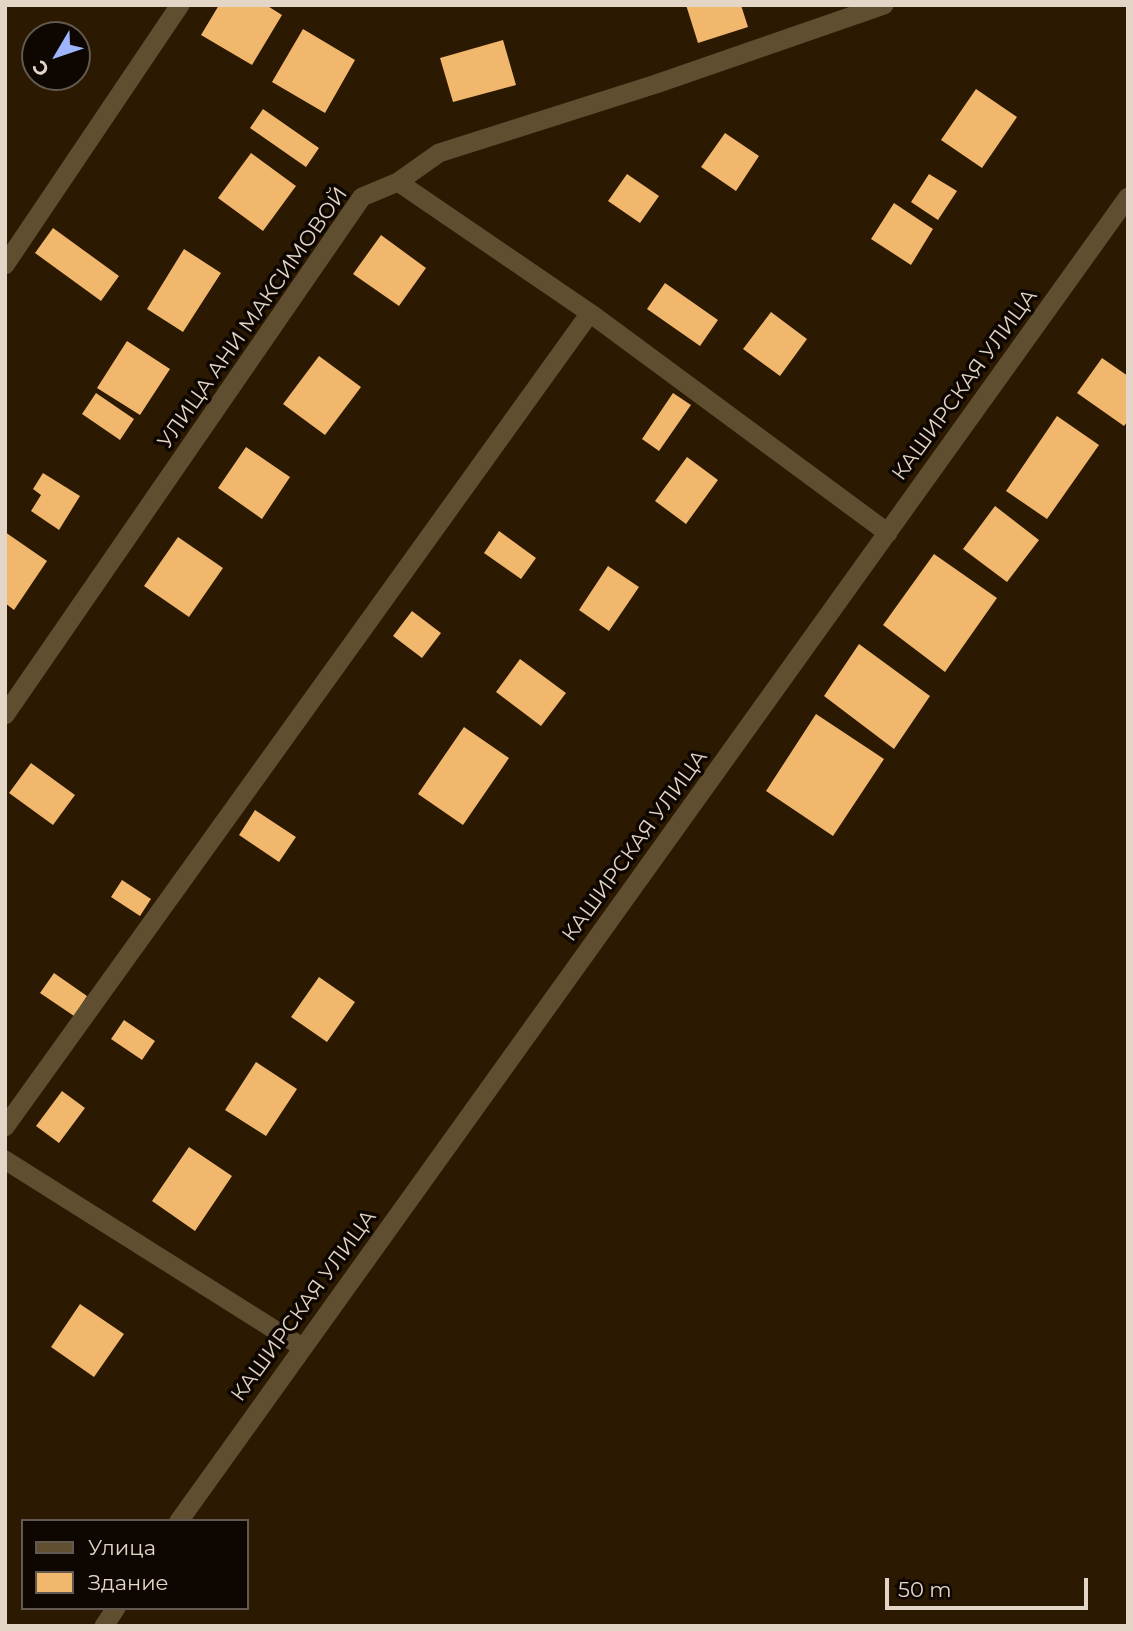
<!DOCTYPE html>
<html>
<head>
<meta charset="utf-8">
<style>
	body { margin:0 }
	#map { position:relative; width:1133px; height:1631px; overflow:hidden; background:#2b1901; font-family:Montserrat,sans-serif }
	canvas { display:block }
	.frame { position:absolute; inset:0; border:7px solid #e3d6c7; pointer-events:none }
	.legend { position:absolute; left:21px; top:1519px; width:228px; height:91px; box-sizing:border-box; background:#0e0601; border:2px solid #635950; margin:0; padding:9px 12px; list-style:none; font-size:21px; color:#e3d6c7 }
	.legend li { display:flex; align-items:center; gap:14px; height:35px }
	.legend b { width:35px; border:2px solid #635950 }
	.north { position:absolute; left:21px; top:21px; width:70px; height:70px; box-sizing:border-box; background:#0e0601; border:2px solid #635950; border-radius:50%; rotate:231deg; font-size:19px; font-weight:700; line-height:28px; text-align:center; color:#e3d6c7 }
	.north::after { content:''; display:block; margin:auto; width:24px; height:32px; background:#9eb4fd; clip-path:polygon(50% 0,100% 100%,50% 72%,0 100%) }
	.scale { position:absolute; left:885px; top:1578px; width:203px; height:32px; box-sizing:border-box; border:4px solid #e3d6c7; border-top:0; padding-left:9px; font-size:21px; line-height:24px; white-space:nowrap; color:#e3d6c7; -webkit-text-stroke:5px #0e0601; paint-order:stroke }
</style>
</head>
<body>
<div id="map">
<canvas width="1133" height="1631"></canvas>
<div class="frame"></div>
<ul class="legend">
<li><b style="height:9px;background:#5f4e2f"></b>Улица</li>
<li><b style="height:19px;background:#f1b76d"></b>Здание</li>
</ul>
<div class="north">С</div>
<div class="scale">50 m</div>
</div>
<script>
const context = document.querySelector('canvas').getContext('2d');
context.lineJoin = 'round';
function fill(path, color) { context.fillStyle = color; context.fill(path, 'evenodd'); }
function stroke(path, color, width, dash) { context.strokeStyle = color; context.lineWidth = width; context.lineCap = dash ? 'butt' : 'round'; context.setLineDash(dash || []); context.stroke(path); }
function drawText(font, color, halo, rows, align = 'center') {
  context.font = font + ' Montserrat,sans-serif'; context.lineWidth = 7; context.setLineDash([]); context.textBaseline = 'middle'; context.strokeStyle = halo; context.fillStyle = color; for (const [text, x, y, turn = 0] of rows) {
    context.save(); context.translate(x, y); context.rotate((+turn || 0) * Math.PI / 180); context.textAlign = isNaN(turn) ? turn : align; if (halo) context.strokeText(text, 0, 0); context.fillText(text, 0, 0); context.restore();
  }
}
fill(new Path2D(`
	M219,5H266L282,15L252,65L201,35Z
	M686,5H741L748,27L698,43Z
	M303,29L355,60L325,113L272,82Z
	M503,40L516,85L453,102L440,58Z
	M976,89L1017,117L982,168L941,140Z
	M263,109L319,148L306,167L250,128Z
	M725,133L759,156L736,191L701,167Z
	M251,153L296,186L263,231L218,198Z
	M627,174L659,196L640,223L608,201Z
	M929,174L957,191L938,220L911,202Z
	M894,203L933,229L911,265L871,239Z
	M53,228L119,276L101,301L35,253Z
	M381,235L426,268L399,306L353,274Z
	M184,249L221,273L183,332L147,309Z
	M665,283L718,320L700,346L647,309Z
	M771,312L807,339L780,376L743,349Z
	M127,341L170,369L140,415L97,388Z
	M319,356L361,387L325,435L283,404Z
	M1102,358L1128,376V421L1124,426L1077,393Z
	M96,393L134,419L120,440L82,414Z
	M673,393L691,405L659,451L642,439Z
	M1057,416L1099,445L1047,519L1006,491Z
	M246,447L290,477L262,519L218,488Z
	M687,457L718,480L686,524L655,501Z
	M43,473L80,496L59,530L31,511L41,495L33,489Z
	M995,506L1039,540L1007,582L963,549Z
	M499,531L536,558L521,579L484,553Z
	M5,532L47,561L14,610L5,603Z
	M178,537L223,568L189,617L144,586Z
	M934,554L997,598L945,672L883,625Z
	M608,566L639,587L609,631L579,610Z
	M412,611L441,633L422,658L393,636Z
	M859,644L930,696L894,749L824,696Z
	M520,659L566,693L541,726L496,692Z
	M816,714L884,759L833,836L766,791Z
	M464,727L509,758L463,825L418,794Z
	M31,763L75,795L53,825L9,793Z
	M255,810L296,837L279,862L239,835Z
	M122,880L151,899L140,916L111,897Z
	M54,973L87,996L74,1016L40,993Z
	M319,977L355,1002L327,1042L291,1017Z
	M124,1020L155,1041L142,1060L111,1039Z
	M256,1062L297,1089L266,1136L225,1110Z
	M62,1091L85,1108L59,1143L36,1126Z
	M189,1147L232,1176L195,1231L152,1201Z
	M80,1304L124,1334L94,1377L51,1347Z`), '#f1b76d');
stroke(new Path2D(`
	M398,182L590,313L888,533
	M5,265L180,5
	M5,715L362,197L398,182L439,153L656,84L884,5
	M5,1127L590,313
	M5,1160L302,1347
	M179,1521L1128,197
	M104,1626L116,1608`), '#5f4e2f', 19);
drawText('21px', '#e3d6c7', '#0e0601', [
	["УЛИЦА АНИ МАКСИМОВОЙ",253,318,-55],
	["КАШИРСКАЯ УЛИЦА",965,385,-54],
	["КАШИРСКАЯ УЛИЦА",635,846,-54],
	["КАШИРСКАЯ УЛИЦА",304,1306,-54]
]);
</script>
</body>
</html>
